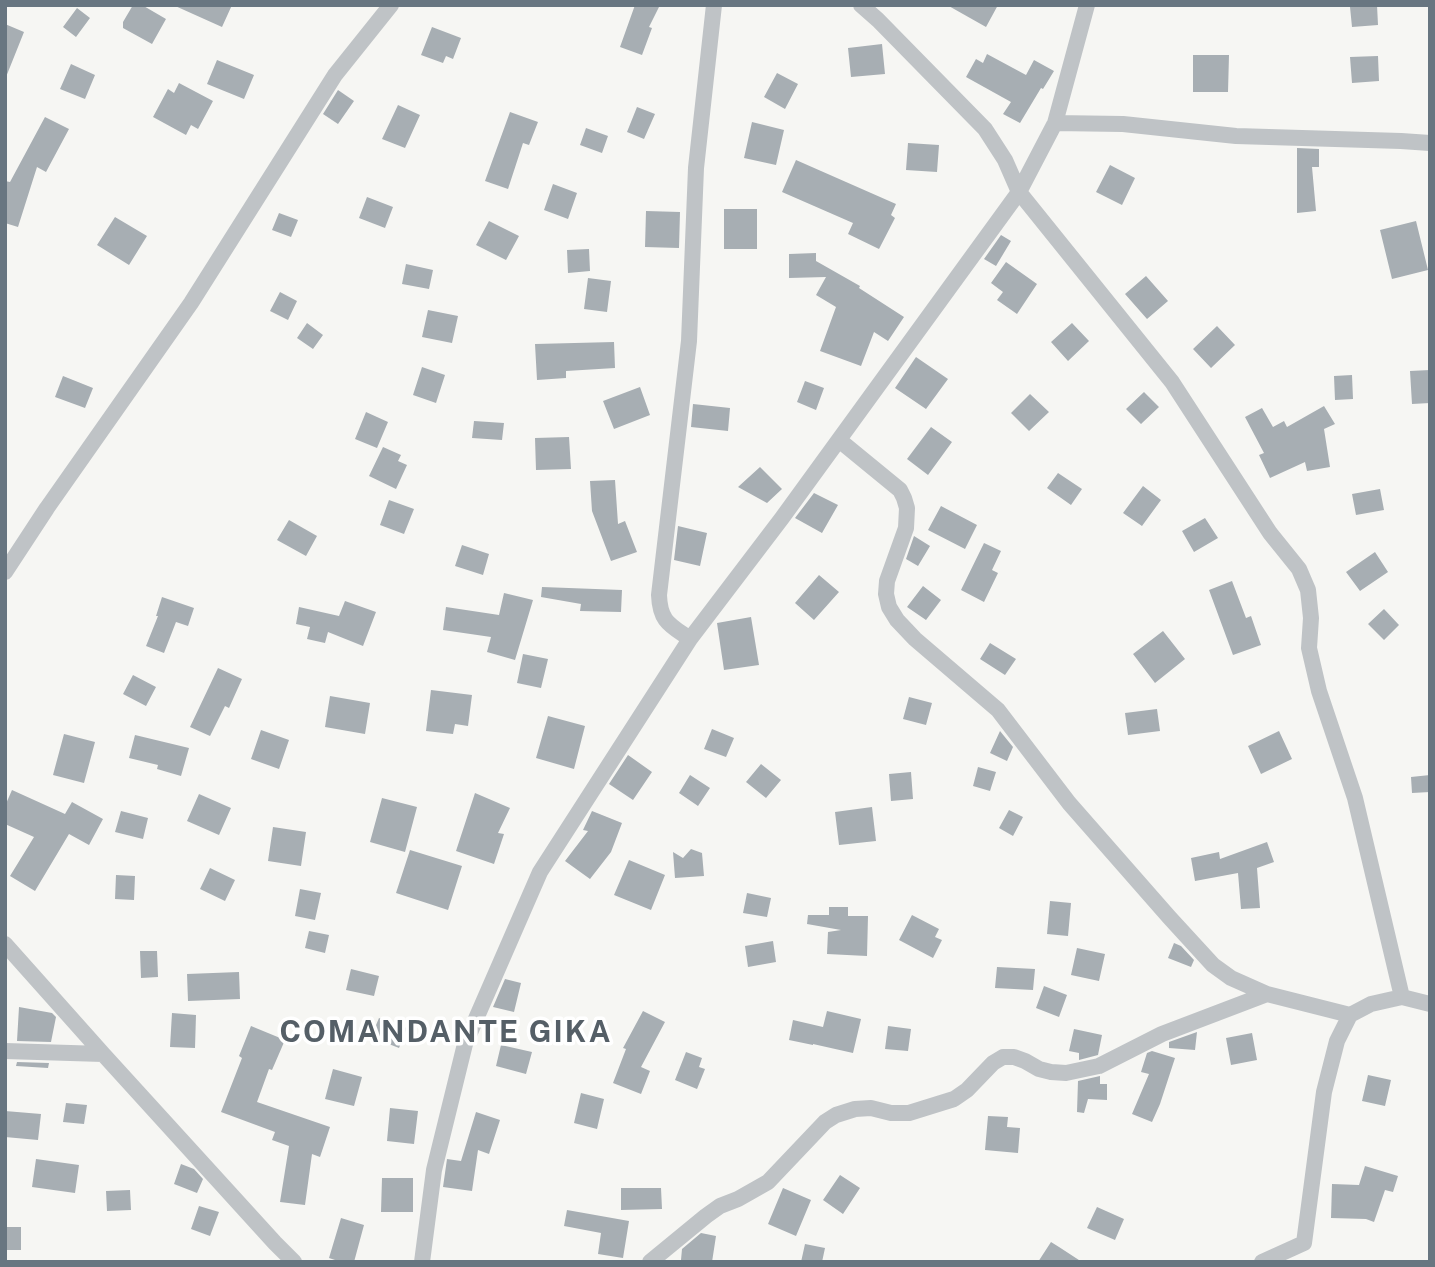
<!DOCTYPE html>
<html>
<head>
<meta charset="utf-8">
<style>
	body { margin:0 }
	#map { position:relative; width:1435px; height:1267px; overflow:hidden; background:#f6f6f3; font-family:"Public Sans",sans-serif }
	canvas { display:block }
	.frame { position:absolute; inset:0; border:7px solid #687681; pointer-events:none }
</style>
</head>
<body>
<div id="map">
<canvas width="1435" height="1267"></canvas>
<div class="frame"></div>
</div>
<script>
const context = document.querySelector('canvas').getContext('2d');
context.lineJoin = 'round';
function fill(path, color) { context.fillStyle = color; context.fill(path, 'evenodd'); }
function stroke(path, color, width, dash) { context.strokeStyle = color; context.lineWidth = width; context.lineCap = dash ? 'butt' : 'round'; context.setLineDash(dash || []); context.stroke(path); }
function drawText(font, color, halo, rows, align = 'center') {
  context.font = font + ' "Public Sans",sans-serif'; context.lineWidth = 7; context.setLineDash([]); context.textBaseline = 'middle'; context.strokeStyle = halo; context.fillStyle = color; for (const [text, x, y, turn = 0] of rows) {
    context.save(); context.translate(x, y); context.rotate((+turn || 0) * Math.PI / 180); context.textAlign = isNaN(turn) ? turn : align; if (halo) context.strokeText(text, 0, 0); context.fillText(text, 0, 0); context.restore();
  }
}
fill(new Path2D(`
	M133,5H142L166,19L152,44L123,28V22Z
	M173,5H232L222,27Z
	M635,5H660L649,27L652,28L642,55L620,47Z
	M947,5H998L986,27Z
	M1365,5H1377L1378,25L1352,27L1350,7Z
	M77,8L90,18L76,37L63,27Z
	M5,24L24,32L6,77H5Z
	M432,27L461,38L453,59L446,56L443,63L421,55Z
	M882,44L885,74L851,77L848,48Z
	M987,54L1026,75L1034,60L1054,71L1043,89L1041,88L1020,123L1003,114L1011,102L966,77L976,59L983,63Z
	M1193,55H1229L1228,92H1193Z
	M1378,56L1379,81L1352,83L1350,57Z
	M217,60L254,75L244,99L207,84Z
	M71,64L95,75L85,99L60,89Z
	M777,73L798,84L785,109L764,97Z
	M179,83L213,101L198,129L191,125L186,135L153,117L168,89L174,93Z
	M338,90L354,101L338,124L323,114Z
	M398,105L420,115L405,148L382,139Z
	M637,107L655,114L644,139L627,132Z
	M510,112L538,122L529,145L523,143L508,189L485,181Z
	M45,117L69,129L46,172L37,167L18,227L5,223V181L10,182Z
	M752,122L784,130L776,165L744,158Z
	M586,128L608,136L602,153L580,145Z
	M908,143L939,145L937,172L906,170Z
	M1297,148L1319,149V167H1312L1316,211L1297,213Z
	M796,160L896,204L891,215L895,218L879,249L848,234L853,223L782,192Z
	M1110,165L1135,178L1122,205L1096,192Z
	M553,184L577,193L568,219L544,210Z
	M367,197L393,207L385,228L359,218Z
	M724,209H757V249H724Z
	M646,211L680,212L679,248L645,247Z
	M279,213L298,220L291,237L272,230Z
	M115,217L147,236L129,265L97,245Z
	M489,221L519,236L506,260L476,245Z
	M1416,221L1428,270L1392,279L1380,230Z
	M1001,235L1011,241L996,266L984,259Z
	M589,249L590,271L568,273L567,250Z
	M816,253V261L860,286L859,288L904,317L888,341L874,332L861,366L820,351L836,307L816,295L826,277L789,278V254Z
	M1006,262L1037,284L1017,314L997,300L1003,292L991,283Z
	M406,264L433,270L429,289L402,284Z
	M1146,276L1168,301L1147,319L1125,294Z
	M588,278L611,281L607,312L584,309Z
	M280,292L297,301L288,320L270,311Z
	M428,310L458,316L452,343L422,337Z
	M307,323L323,335L313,349L297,338Z
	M1072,323L1089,341L1068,361L1051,342Z
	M1217,326L1235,345L1211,368L1193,349Z
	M614,342L615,368L566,371V378L537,380L535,344Z
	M916,357L948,379L926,409L895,388Z
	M422,367L445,375L436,403L413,395Z
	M1430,370V403L1412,404L1410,371Z
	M1352,375L1353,399L1335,400L1334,376Z
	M63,376L93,388L85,408L55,397Z
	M805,381L824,388L816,410L797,402Z
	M640,387L650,415L614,429L603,401Z
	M1144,392L1159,407L1141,424L1126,409Z
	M1030,394L1049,412L1029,431L1011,413Z
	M693,404L730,408L728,431L691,427Z
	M1324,406L1335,424L1324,429L1330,467L1307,471L1305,462L1270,478L1259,455L1264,453L1245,417L1262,408L1273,427L1284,421L1287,427Z
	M366,412L388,422L377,448L355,439Z
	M474,421L504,423L502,440L472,438Z
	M931,427L952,442L928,475L907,459Z
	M569,437L571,469L536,470L535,438Z
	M383,447L401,455L398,461L407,465L396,489L369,476Z
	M760,467L782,489L767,503L738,487Z
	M1058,473L1082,489L1071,505L1047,488Z
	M615,480L618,524L625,521L637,552L611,561L592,511L590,481Z
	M1143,486L1161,500L1142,526L1123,513Z
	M1380,489L1384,510L1356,515L1352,494Z
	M814,493L838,505L822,533L795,518Z
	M389,500L414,509L404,534L380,525Z
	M941,506L977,525L965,549L928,530Z
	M1205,518L1218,538L1194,552L1182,531Z
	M289,520L317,536L306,556L277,540Z
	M678,526L707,533L700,566L674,560Z
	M914,536L930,546L918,566L906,559Z
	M984,543L1001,551L992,570L998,573L984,602L961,590Z
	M462,545L489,554L483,575L455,566Z
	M1375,552L1388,572L1360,591L1346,572Z
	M819,575L839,592L814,620L795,603Z
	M1232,581L1246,618L1251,616L1261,645L1233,655L1209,590Z
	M923,586L941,600L926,620L907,607Z
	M542,587L622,590L621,612L580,611L581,604L541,597Z
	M504,593L533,600L515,660L487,652L491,637L443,630L446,607L499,615Z
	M162,597L194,608L188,626L176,622L164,653L146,646L158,616H156Z
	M345,601L376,612L363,646L328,632L325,643L307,639L310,627L296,624L299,607L339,616Z
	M1384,609L1399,625L1384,640L1368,624Z
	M751,617L759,665L724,670L717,623Z
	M1163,631L1185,659L1155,683L1133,654Z
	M990,643L1016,659L1005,675L980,659Z
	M523,654L548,659L541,688L517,683Z
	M218,668L242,679L229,708L225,706L210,736L190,727Z
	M133,675L156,687L146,706L123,694Z
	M431,690L472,695L468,726L455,724L453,734L426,731Z
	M330,696L370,703L365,734L325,727Z
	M909,697L932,703L926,725L903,719Z
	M1157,709L1160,731L1128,735L1125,713Z
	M548,716L585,726L574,769L536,758Z
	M712,729L734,738L726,757L704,749Z
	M261,730L289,740L279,769L251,759Z
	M1000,731L1013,747L1007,761L990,753Z
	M1279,731L1292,759L1261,774L1248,746Z
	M64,734L95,742L84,783L53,775Z
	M135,735L189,748L181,776L157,769L158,765L129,758Z
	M628,755L652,772L633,800L609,784Z
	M761,764L781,780L766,798L746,782Z
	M978,767L996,772L990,791L973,786Z
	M911,772L913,799L891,801L889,774Z
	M690,775L710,788L698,806L679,793Z
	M1430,775V792L1412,793L1411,777Z
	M12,790L65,814L72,802L103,819L89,845L69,834L35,891L10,876L34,837L5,824V806Z
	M475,793L510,808L498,833L504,834L494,864L456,851Z
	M199,794L231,808L219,835L187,821Z
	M382,798L417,807L405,852L370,842Z
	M872,807L876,841L839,845L835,812Z
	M1009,810L1023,817L1013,836L999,828Z
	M121,811L148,818L143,839L115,832Z
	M592,811L622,823L611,852L590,879L565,861L588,831L583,830Z
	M273,827L306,832L301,866L268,861Z
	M1267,842L1274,862L1257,868L1260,908L1241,909L1238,873L1195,881L1191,858L1219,852L1220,859Z
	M691,849L702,853L704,876L675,878L673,852L683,858Z
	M410,850L462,866L448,910L396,893Z
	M629,860L665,875L651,910L614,895Z
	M210,868L235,880L225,901L200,889Z
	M116,875L135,876L134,900L115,899Z
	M300,889L321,893L315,920L295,916Z
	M747,893L771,898L767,917L743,913Z
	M1050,901L1071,903L1068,936L1047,934Z
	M829,907H848V916H868L867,956L827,954L828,932L841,930L807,924L808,915H829Z
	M912,915L939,929L935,937L942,940L933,958L899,940Z
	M309,931L329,935L325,953L305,948Z
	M773,941L776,962L748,967L745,946Z
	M1174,943L1181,946L1194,960L1191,967L1168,958Z
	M1077,948L1105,954L1099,981L1071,975Z
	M140,951H157L158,977L141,978Z
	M997,967L1035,969L1033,990L995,988Z
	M351,969L379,976L374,996L346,990Z
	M239,972L240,999L188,1001L187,974Z
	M505,979L521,983L514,1012L493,1007Z
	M1044,986L1067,995L1059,1017L1036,1008Z
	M19,1007L52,1013L56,1017L51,1042L17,1041Z
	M643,1011L665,1022L641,1067L650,1071L641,1094L613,1083L626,1049L623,1048Z
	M827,1011L861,1019L853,1053L813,1044V1045L789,1040L793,1020L823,1027Z
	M172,1013L196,1015L195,1048L170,1047Z
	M379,1018L407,1028L399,1048L371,1037Z
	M251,1026L285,1040L272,1070L269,1069L257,1102L330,1127L320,1157L312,1154L305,1205L280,1202L289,1146L272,1140L275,1132L221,1112L242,1058L239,1056Z
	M888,1026L911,1029L908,1051L885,1049Z
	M1074,1029L1102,1035L1098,1055L1079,1060V1053L1069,1051Z
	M1197,1032L1195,1050L1169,1048V1042Z
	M1252,1033L1257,1060L1231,1065L1226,1038Z
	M501,1045L532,1052L526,1074L496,1066Z
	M1152,1051L1175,1058L1160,1104L1152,1122L1132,1114L1149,1074L1141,1072L1147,1053Z
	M686,1052L702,1058L699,1067L705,1069L697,1089L675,1080Z
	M17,1062L49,1063L48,1068L16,1066Z
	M333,1069L362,1077L354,1106L325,1099Z
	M1368,1075L1391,1080L1385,1106L1362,1101Z
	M1100,1076V1084H1107V1100L1088,1099L1084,1113L1077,1112L1078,1081Z
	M581,1093L604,1099L597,1129L574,1123Z
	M66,1103L87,1105L84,1124L63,1122Z
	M390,1108L418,1111L414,1144L387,1141Z
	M5,1111L41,1114L38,1140L5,1137Z
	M476,1112L500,1120L489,1154L478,1150L472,1191L443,1187L447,1159L461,1161Z
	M988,1116L1008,1117L1007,1127L1020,1128L1018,1153L985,1150Z
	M36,1159L79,1165L75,1193L32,1187Z
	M181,1164L194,1169L203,1179L197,1193L174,1184Z
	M1365,1166L1398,1176L1393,1192L1385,1190L1374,1222L1366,1219L1331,1218L1332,1184L1359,1185Z
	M840,1175L860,1188L843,1214L823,1200Z
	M382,1178H413V1212H381Z
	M621,1188H661L662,1209L621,1210Z
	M783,1188L811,1200L796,1236L768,1224Z
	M130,1190L131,1210L107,1211L106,1191Z
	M199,1206L219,1212L210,1236L191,1229Z
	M1097,1207L1124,1219L1115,1240L1087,1228Z
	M567,1210L629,1221L623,1258L598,1254L601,1233L564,1226Z
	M341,1218L364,1225L354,1262H341L329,1258Z
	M5,1227H21V1250H5Z
	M701,1233L716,1236L712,1262L681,1260L682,1249Z
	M1051,1242L1059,1247L1082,1262H1038Z
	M805,1244L825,1248L822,1262H801Z`), '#a7aeb3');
stroke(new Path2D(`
	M861,5L878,20L985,129L1005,160L1019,192L1172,382L1270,533L1299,569L1308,590L1311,618L1309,648L1319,691L1355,798L1402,997
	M1055,123L1123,124L1236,136L1401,141L1430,143
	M839,440L900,490L904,498L907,508L906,528L887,581L886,594L889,607L897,620L915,639L998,710L1069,803L1169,917L1213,965L1231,978L1267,994L1350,1015
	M5,572L47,508L191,303L335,75L391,5
	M690,639C670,625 660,622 659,595L689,341L696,168L714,5
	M5,944L103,1054L275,1243L294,1262
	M5,1051L103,1054
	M422,1262L434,1170L465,1044L540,872L690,639L782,518L1019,192L1055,123L1087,5
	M650,1262L706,1216L720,1206L738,1199L768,1182L825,1122L836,1115L855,1109L871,1108L891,1113H909L954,1099L967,1090L993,1063L1003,1057H1014L1025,1061L1039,1069L1051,1072L1066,1073L1099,1066L1162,1034L1267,994
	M1262,1262L1304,1243L1324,1092L1337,1041L1350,1015L1371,1004L1402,997L1430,1004`), '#bfc3c6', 16);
context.letterSpacing = '2px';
drawText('bold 30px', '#555f67', '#fff', [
	["COMANDANTE GIKA",446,1033]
]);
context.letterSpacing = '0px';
</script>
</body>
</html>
